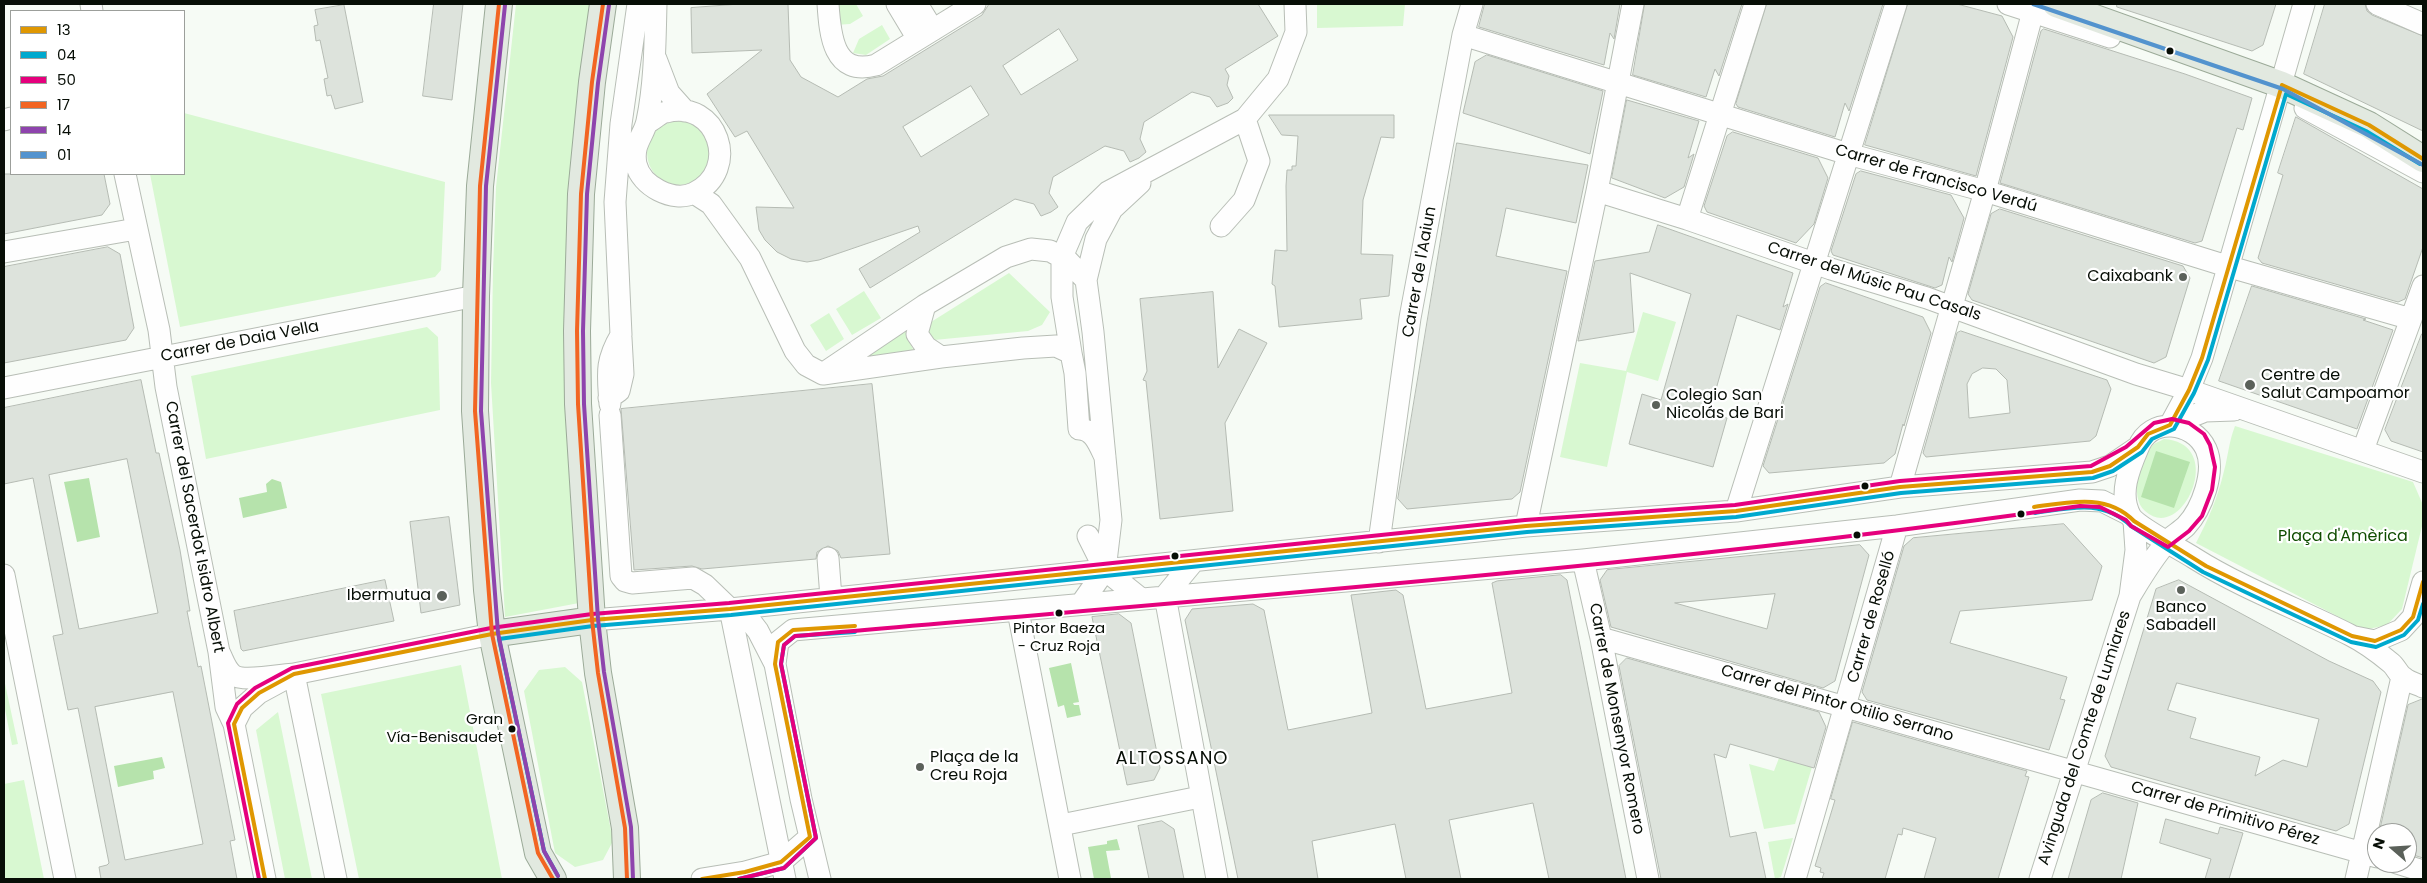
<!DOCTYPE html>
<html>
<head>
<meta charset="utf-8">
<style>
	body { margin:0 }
	#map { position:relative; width:2427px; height:883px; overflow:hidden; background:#f6fbf5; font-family:Poppins,sans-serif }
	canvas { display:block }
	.frame { position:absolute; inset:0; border:5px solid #070e06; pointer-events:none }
	.legend { position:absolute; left:10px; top:10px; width:175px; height:165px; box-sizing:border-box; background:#fff; border:1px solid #9c9f9b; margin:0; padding:6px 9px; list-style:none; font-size:15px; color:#070e06 }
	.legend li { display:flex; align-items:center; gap:10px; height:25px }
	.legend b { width:25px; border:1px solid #9c9f9b }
	.north { position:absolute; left:2367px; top:823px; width:50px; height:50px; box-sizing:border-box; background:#fff; border:1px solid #9c9f9b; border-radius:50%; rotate:289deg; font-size:14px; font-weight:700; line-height:20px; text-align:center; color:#070e06 }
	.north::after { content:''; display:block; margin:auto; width:18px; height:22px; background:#5b615a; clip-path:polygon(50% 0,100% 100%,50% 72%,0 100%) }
</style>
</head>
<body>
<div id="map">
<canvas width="2427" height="883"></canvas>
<div class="frame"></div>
<ul class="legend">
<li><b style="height:6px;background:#df9701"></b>13</li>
<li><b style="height:6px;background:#00a9ce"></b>04</li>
<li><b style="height:6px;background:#e5007d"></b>50</li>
<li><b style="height:6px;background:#f26522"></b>17</li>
<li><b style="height:6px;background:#8e44ad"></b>14</li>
<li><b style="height:6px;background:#5393ce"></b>01</li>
</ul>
<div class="north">N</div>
</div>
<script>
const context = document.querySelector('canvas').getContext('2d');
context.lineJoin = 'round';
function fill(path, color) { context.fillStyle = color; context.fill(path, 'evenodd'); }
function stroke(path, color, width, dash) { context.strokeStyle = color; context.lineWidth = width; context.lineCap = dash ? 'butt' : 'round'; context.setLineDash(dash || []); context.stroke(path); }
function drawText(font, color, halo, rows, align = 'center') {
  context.font = font + ' Poppins,sans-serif'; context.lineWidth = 4.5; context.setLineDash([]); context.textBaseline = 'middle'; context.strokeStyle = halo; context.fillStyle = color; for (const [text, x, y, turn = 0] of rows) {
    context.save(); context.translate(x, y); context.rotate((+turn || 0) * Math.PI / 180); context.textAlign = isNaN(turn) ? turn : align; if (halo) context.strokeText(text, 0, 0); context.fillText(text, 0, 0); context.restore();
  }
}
fill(new Path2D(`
	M516,4H593L567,242L564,314L579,603L505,617L491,383L493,271L496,187Z
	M835,4H856L863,16L850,24L835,25Z
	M1317,4H1405L1403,26L1317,28Z
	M882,25L890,39L866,55L853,53L859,39Z
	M184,113L445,182L441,270L435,277L180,327L150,174H184Z
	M647 153a32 32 0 1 1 64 0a32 32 0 1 1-64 0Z
	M1009,273L1050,312L1042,325L1028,331L934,340L928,333L927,328L931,322Z
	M864,291L881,318L852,335L836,309Z
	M1643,312L1676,322L1658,381L1627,372L1607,467L1560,457L1580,363L1626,371Z
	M829,313L844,339L826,351L810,325Z
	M907,325L909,341L915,353L851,358Z
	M427,327L438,337L440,410L206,459L191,376Z
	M2235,426L2413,482L2423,505V522L2402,609L2387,625L2364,630L2196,543C2208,520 2218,497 2224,471C2228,456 2229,441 2235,426Z
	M2164,439C2228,443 2182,545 2145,511C2129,497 2139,457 2154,444C2157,442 2161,441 2164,439Z
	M461,665L502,879H359L321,694Z
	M565,667L582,682L613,841L603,860L575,867L555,853L524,691L539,670Z
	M4,679L18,744L12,745L4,704Z
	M278,712L312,879H285L256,730Z
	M1779,758L1812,767L1795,824L1764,829L1749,764L1774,771Z
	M24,780L44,879H4V784Z
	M1793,838L1781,877L1775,879L1768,842Z`), '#d8f8d1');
fill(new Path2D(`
	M2156,451L2190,462L2174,508L2141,497Z
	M89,478L100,537L77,542L64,482Z
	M272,479L281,482L287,508L243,518L239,498L267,492L266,484Z
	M1071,663L1079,702L1073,703L1074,705H1079L1081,715L1067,718L1064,705L1058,707L1049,668Z
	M162,757L165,768L153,771L154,779L118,787L114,766Z
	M1117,839L1120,850L1106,851L1111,878L1094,879L1088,847L1107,844V841Z`), '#b6e3ac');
const building = new Path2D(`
	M434,4H463L452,100L423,96Z
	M740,4H788L790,60L801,77L838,97L867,79L883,76L982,15L989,4H1258L1278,36L1225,69L1229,76L1227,85L1233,98L1228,103L1217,107L1210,97L1192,92L1144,122L1140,139L1146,152L1139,158L1130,162L1124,151L1105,146L1053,177L1049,193L1058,207L1051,212L1041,216L1034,204L1015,199L870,288L859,269L920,232L918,226L819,260L807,262L791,259L777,252L765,240L759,230L756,207L794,208L747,131L735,137L707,94L762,50L692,53L691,8ZM1059,29L1078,60L1021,95L1003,66ZM971,86L989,115L921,157L903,127Z
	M1485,4H1620L1614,39L1610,33L1604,65L1479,27Z
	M1645,4H1742L1719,76L1715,69L1706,97L1633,75Z
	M1767,4H1883L1849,111L1845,103L1835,137L1738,107L1736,104Z
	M1908,4H1957L2002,16L2013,37L1976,176L1865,145Z
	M2117,4H2276L2263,45L2252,51L2117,7Z
	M2325,4H2365L2367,11L2372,15L2423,36V131L2304,74Z
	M344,5L363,102L335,109L331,95L327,96L324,79L328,78L320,40L316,41L314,26L318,25L315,10Z
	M2044,29L2185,74L2252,98L2243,130L2237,128L2202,241L2195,243L2000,183L2041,31Z
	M1487,55L1603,91L1590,154L1463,113L1475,62Z
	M1627,100L1699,121L1688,158L1694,154L1684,187L1665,198L1612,178Z
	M1269,115H1394V138L1381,137L1363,200L1361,254L1393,255L1389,296L1360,299L1362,319L1279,327L1275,286L1272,284L1275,250L1287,251L1286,186L1287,170H1292V166H1296L1298,136L1282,135Z
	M2296,117L2423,189V247L2405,299L2398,302L2262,263L2258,258L2283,175L2278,173Z
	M1733,132L1818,158L1828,178L1814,224L1796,243L1707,212L1704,206L1727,136Z
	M1457,143L1588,165L1576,223L1506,208L1501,233L1496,256L1567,271L1520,492L1512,499L1407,509L1398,499Z
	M1861,171L1951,195L1964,218L1952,262L1949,257L1942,285L1935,288L1833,255L1831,251L1856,174Z
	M4,174H104L110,204L102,215L4,234Z
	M2000,209L2183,266L2190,278L2166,357L2154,363L1972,300L1968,294L1991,214Z
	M1658,225L1793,273L1783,307L1788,304L1780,330L1737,315L1709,414L1727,418L1713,467L1629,444L1642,394L1661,400L1691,294L1630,273L1634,332L1578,341L1595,261L1649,252Z
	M108,247L120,254L134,328L126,340L4,363V267Z
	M1826,283L1923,317L1931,333L1904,426L1903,424L1895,454L1884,463L1769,473L1763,466L1820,287Z
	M2252,286L2366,319L2363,320L2393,330L2357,429L2219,381Z
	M1213,292L1218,368L1239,329L1267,343L1225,423L1233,511L1160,519L1146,381L1143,380L1147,371L1140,299Z
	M1961,331L2107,380L2111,389L2096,436L2090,441L1926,457L1923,453L1957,333ZM1983,368L1996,369L2007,380L2010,413L1969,418L1967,384L1972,374Z
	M2422,334H2423V452L2391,441L2385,430Z
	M141,380L156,453H159L180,550L190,611H187L198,667L201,666L235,840L230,841L237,879H101L99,867L107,865L109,863L78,708L68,710L53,636L63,634L33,478L4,484V408ZM127,459L158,613L79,629L49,475ZM173,692L203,844L125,860L95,707Z
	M872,384L890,554L841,558L838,551L828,546L817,552L816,559L702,569L692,566L634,570L621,409Z
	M449,517L460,605L421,613L410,522Z
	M2064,524L2102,566L2092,600L1960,611L1950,643L2067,677L2060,699L2065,700L2049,750L1867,700L1862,692L1904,546L1913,538Z
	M1860,545L1869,555L1835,681L1823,688L1611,627L1600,580L1607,570ZM1775,594L1767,629L1675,603Z
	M1561,575L1567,580L1626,879H1549L1533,803L1449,820L1461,879H1406L1395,824L1312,841L1318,879H1238L1185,620L1192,609L1253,604L1264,610L1288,730L1372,713L1351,595L1396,590L1403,595L1426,709L1512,693L1492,583L1497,581Z
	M385,580L394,621L243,651L241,649L234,611Z
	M2179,580L2329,661L2373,681L2381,692L2349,824L2336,831L2111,767L2105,756L2156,589ZM2177,683L2319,719L2307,767L2283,760L2255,776L2260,757L2190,738L2196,718L2168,710Z
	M1119,614L1131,623L1160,768L1154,780L1127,785L1092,617Z
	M1627,658L1819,712L1826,727L1814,768L1730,744L1726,758L1714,754L1730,837L1756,832L1766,879H1661L1619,666Z
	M2423,699V858L2407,853V833H2379L2408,705Z
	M1853,722L2027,771L2025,776L2029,777L1998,879H1924L1936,838L1903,828L1902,835L1898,834L1885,879H1822L1824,873L1820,872L1821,868L1815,866L1835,800L1831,799Z
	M2103,793L2138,803L2121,879H2068L2091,800Z
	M2166,819L2218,834L2220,827L2243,833L2229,879H2205L2211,859L2160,843Z
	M1162,821L1174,829L1184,879H1149L1138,826Z`);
fill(building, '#dde3dc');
stroke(building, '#b5bbb3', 1);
const minor = new Path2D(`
	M91,4L92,11
	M828,4C830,34 833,77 876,65L975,4
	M897,4L918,39
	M917,4L933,30
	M2008,4L2110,37
	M2377,4L2423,24
	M1463,35L1848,154L1985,191L2230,267L2411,319
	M656,59L669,93L685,111
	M2305,108L2423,172
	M4,120L11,118
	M647,123C653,120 660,113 666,112C717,98 742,170 694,193C673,203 641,186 636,164C632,144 644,136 647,121C655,83 655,43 656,4
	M125,174L159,330L166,387L219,652L226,707L234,724L265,879
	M1597,191L1687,219L1831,269L1927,298L2136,374L2189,390L2423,472
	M694,193L711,204L750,258L795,351L806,365L823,374L941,357
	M1687,219L1755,4
	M1221,226L1244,200L1259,161L1245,119
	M4,252L136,229
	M1086,280L1096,239L1112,209L1140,183
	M1071,353L1062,297V257L1077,222L1108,192L1245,119L1278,79L1296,32L1295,4
	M827,371L925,305
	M4,388L476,296
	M609,398L619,391L623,374L621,338
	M610,404C608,374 605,362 621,335L615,202L621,124L638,4
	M610,415L621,576L625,581L632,583L693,578L705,585L730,609L745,614L758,631L775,664
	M2170,425L2189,390L2202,358L2304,4
	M2170,425L2205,411L2234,410
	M2363,450L2423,286
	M1900,487L1985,191L2035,4
	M1736,511L1896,4
	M1526,526L1597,191L1633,4
	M1088,536L1105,570L1140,598
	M1379,542L1410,318L1463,35L1472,4
	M828,558L831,598
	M1583,560L1601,638L1648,879
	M1194,561L1165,596L1217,879
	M4,575L65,879
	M2130,596C2141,578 2152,559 2166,543C2171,536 2180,532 2186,526C2202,509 2216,471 2206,449C2193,421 2150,416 2138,448C2129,469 2118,495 2131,517C2139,528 2180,549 2194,558C2243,589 2299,609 2350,635C2364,642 2379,653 2391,663C2396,667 2398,674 2403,677C2408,682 2417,684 2423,687
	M1081,604L1105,570L1111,520L1093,332L1086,280L1067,260L1050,251L1031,249L1006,257L925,305L917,334L926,347L941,357L1023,348L1056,346L1071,353L1075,373L1079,429C1094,429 1099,445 1105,457
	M730,609L785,879
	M1018,611L1070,879
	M592,620L730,609L1526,526L1736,511L1900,487L2092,472L2110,466L2138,447
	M2355,637L2375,641L2401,630L2413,617L2423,582
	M1601,638L2377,857
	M220,654C224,662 226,670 233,675C243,682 281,675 294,674L336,879
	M234,724L242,708L259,693L294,674L492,634
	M1061,825L1200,797
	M2397,863L2423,871
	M702,879L745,872L781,862L810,837
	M820,879L801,799L775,664L778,642L793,630L1583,560L1897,526L2080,500L2102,501L2130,515
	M1795,879L1897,526
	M2040,879L2130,596L2136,550L2134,521
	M2356,879L2402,677`);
const major = new Path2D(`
	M499,4L480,186L476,296L475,411L487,590L492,634L538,853L553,879
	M603,4L592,82L581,194L577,331L578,404L592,620L598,673L625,828L627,879
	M2056,4L2282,85L2369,125L2423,159
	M492,634L592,620`);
stroke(minor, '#b8beb6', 23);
stroke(major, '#9baa98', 28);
stroke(minor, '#fefefe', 21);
stroke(major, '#e2e9e0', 26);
stroke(new Path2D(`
	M2034,507C2069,502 2107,493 2134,521L2206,566L2352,636L2375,641L2401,630L2413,617L2423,582
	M265,879L234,724L242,708L259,693L294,674L492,634L592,620L730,609L1526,526L1736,511L1900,487L2092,472L2110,466L2138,447L2148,434L2170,425L2189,390L2202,358L2282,85L2369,125L2423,159
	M702,879L745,872L781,862L810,837L775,664L778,642L793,630L855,626`), '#df9701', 4);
stroke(new Path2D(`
	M2035,513C2071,508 2102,499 2131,526L2203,572L2351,642L2376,647L2404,635L2418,620L2423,604
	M558,876L544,851L499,639L593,626L731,615L1527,532L1736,517L1901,493L2093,478L2113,471L2142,452L2152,439L2174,429L2194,393L2208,360L2286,94L2366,131L2420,164
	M739,879L784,868L816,838L781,664L784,645L795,636L855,632`), '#00a9ce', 4);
stroke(new Path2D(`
	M259,879L228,723L237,704L255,688L292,668L491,628L592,614L729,603L1525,520L1735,505L1900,481L2091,466L2126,447L2154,423L2172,419L2189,423L2204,434L2210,445L2215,467L2212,490L2202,516L2189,531L2168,547L2131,526L2126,520L2100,507L2080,506C1654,567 1224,598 795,636L784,645L781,664L816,838L784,868L739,879`), '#e5007d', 4);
stroke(new Path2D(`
	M499,4L480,186L475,411L492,634L538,853L553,879
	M603,4L592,82L581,194L577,331L578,404L592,620L598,673L625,828L627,879`), '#f26522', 4);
stroke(new Path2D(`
	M505,5L486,186L481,411L498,633L544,851L558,876
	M609,5L598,83L587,194L583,331L584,404L598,619L604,672L631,827L633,879`), '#8e44ad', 4);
stroke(new Path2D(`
	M2033,4L2283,89L2423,165`), '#5393ce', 4);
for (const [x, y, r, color] of [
	[2170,51,4.5,"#070e06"],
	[2183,277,5,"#5b615a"],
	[2250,385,6,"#5b615a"],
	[1656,405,5,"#5b615a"],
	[1865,486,4.5,"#070e06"],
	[2021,514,4.5,"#070e06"],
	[1857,535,4.5,"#070e06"],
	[1175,556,4.5,"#070e06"],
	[2181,590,5,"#5b615a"],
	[442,596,6,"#5b615a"],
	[1059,613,4.5,"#070e06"],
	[512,729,4.5,"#070e06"],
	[920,767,5,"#5b615a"]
]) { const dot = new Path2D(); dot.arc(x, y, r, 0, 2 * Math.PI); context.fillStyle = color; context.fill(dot); stroke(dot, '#fff', 2); }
drawText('15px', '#070e06', '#fff', [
	["Pintor Baeza",1059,629],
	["- Cruz Roja",1059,647],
	["Gran",503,720,"right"],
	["Vía-Benisaudet",503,738,"right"]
]);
drawText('16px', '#070e06', '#fff', [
	["Carrer de Francisco Verdú",1936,179,16],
	["Carrer de l'Aaiun",1420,272,-80],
	["Carrer del Músic Pau Casals",1874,282,18],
	["Carrer de Daia Vella",240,342,-11],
	["Carrer del Sacerdot Isidro Albert",194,527,79],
	["Carrer de Roselló",1872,617,-74],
	["Carrer del Pintor Otilio Serrano",1837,704,16],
	["Carrer de Monsenyor Romero",1616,719,79],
	["Avinguda del Comte de Lumiares",2085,738,-72],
	["Carrer de Primitivo Pérez",2225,814,16]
]);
drawText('16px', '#070e06', '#fff', [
	["Caixabank",2173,277,"right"],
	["Centre de",2261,376],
	["Salut Campoamor",2261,394],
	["Colegio San",1666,396],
	["Nicolás de Bari",1666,414],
	["Ibermutua",431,596,"right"],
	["Banco",2181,608,"center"],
	["Sabadell",2181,626,"center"],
	["Plaça de la",930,758],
	["Creu Roja",930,776]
], 'left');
drawText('16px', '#0f4d00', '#fff', [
	["Plaça d'Amèrica",2343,537]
]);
context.letterSpacing = '1px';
drawText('18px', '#070e06', '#fff', [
	["ALTOSSANO",1172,759]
]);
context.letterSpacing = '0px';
</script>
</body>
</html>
